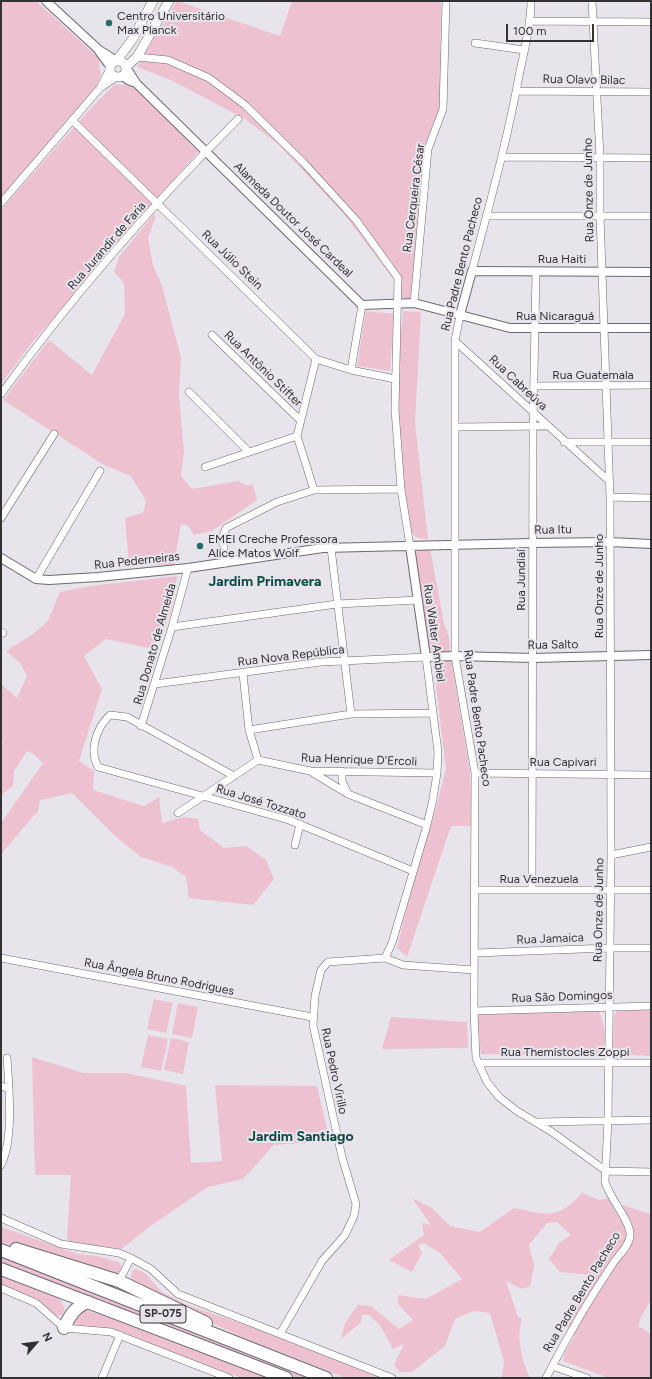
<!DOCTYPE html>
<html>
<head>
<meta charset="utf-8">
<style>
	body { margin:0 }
	#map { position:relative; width:652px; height:1379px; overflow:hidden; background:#e8e4ec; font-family:Figtree,sans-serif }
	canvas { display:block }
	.frame { position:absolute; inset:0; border:2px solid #323134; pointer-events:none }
	.north { position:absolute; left:16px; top:1323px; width:40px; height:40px; -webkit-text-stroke:3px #e8e4ec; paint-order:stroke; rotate:62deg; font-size:11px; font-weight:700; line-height:16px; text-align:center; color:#323134 }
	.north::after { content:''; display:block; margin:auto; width:14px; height:18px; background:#323134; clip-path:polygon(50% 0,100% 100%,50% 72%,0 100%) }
	.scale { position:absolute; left:506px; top:24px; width:88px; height:18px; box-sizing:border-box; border:2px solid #323134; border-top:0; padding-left:5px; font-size:12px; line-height:14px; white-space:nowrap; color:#323134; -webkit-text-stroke:3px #e8e4ec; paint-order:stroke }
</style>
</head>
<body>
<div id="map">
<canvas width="652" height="1379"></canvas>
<div class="frame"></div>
<div class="north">N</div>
<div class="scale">100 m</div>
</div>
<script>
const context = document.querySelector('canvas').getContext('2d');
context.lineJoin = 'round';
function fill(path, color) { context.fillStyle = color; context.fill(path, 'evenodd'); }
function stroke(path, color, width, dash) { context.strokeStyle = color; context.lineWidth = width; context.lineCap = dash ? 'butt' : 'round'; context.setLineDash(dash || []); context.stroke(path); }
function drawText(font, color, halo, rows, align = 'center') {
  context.font = font + ' Figtree,sans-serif'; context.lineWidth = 4; context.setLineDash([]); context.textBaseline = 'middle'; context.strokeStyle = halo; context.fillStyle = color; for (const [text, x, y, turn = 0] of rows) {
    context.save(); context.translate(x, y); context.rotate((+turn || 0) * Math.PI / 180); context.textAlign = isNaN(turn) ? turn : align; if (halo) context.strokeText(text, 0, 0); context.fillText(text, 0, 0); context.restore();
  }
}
fill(new Path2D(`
	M1,1H36L100,59L99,66L101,74L96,88L1,201Z
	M177,1L280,36L292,1H441L440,107L424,147L411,299L396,296V282L343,213L278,144L245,119L171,80L137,67Z
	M115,84L133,86L198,152L31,344L1,384V210L89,110Z
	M153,215L156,216L148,238L153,265L162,286L181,357L179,395L184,452L181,476L192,489L238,481L245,485H253L257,500L212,531L194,535L188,525L181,524L174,565H129L125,518L143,513L146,501L131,476L104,465L3,400L49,340L92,375L125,314L124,283L114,272L119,257Z
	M366,311L394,314L390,371L357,366Z
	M403,311L421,312L415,422L428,539L418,538L411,533C393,463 396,383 403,311Z
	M430,548L444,624L449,637L450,652H434L428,647L415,554L418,549Z
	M177,576L171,613L153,649L106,639L84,656L102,689L79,761L94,771L93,790L144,806L159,797L162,823L184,817L198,819L200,830L224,848L246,846L266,860L274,879L253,905L189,898L186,877L172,867L141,857L115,836L72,793L40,800L38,811L1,854V823L43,763L33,754L27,751L14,771L13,786L1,795V747L3,743L1,740V684L17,698L27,676L21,664L6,651L33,634L48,621L60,592L90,586Z
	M451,659L470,773L471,826H451L407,957L397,948L412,886L433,819L446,769L433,661Z
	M154,999L173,1003L166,1033L147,1029Z
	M178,1003L198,1007L192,1038L172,1034Z
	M618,1009H651V1056L613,1054L614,1016Z
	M598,1010C605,1025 609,1042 599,1056L481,1054L477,1014Z
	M391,1017L467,1022L468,1048L382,1049Z
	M148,1035L168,1039L161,1071L141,1067Z
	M171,1038L189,1042L183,1074L164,1070Z
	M32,1057L83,1073H126L186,1086L191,1163L222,1161L215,1085L317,1086L330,1141L274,1145L243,1179L208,1187L156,1222L121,1249L71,1243L67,1239L71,1175H35Z
	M582,1193L599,1200L613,1197L615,1203L651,1214V1300L641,1317L638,1326L651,1334V1378H609L563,1361L565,1352L575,1336L566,1325L584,1292L590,1275L560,1272L549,1259L559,1243L571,1235L557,1222L547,1223L529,1245L534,1266L530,1286L522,1289L506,1281L518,1317L522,1319C516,1337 522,1361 530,1378H502L504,1361L490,1313L474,1311L455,1319L445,1346L412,1372H400L394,1365L404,1344L393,1349L380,1325L369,1315H362L361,1322L341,1339L345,1323L358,1305L371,1306L399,1329L413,1320L398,1304V1295L426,1299L462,1279L440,1253L424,1243L418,1245L422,1253L412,1272L389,1260L424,1235L422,1223L431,1225L412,1198L432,1208L450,1226L480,1232L514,1208C548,1215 557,1220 582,1193Z
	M1,1227L78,1254L97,1256L119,1262L121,1266L120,1271L115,1274L99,1272L1,1242Z
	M1,1254L317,1378H295L1,1265Z
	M136,1269L145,1273L162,1292L185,1304L297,1343L383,1378H346L246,1339L140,1289L131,1278L132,1271Z
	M1,1274L52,1294L61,1300L65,1310L62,1315L54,1316L1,1285Z
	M84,1309L187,1344L273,1378H242L189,1359L125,1333L104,1328L77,1326L72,1322Z`), '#eec1d0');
const minor = new Path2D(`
	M531,21L651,22
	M475,43L524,50
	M137,57L168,60L209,78L245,105L303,162L356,220L398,278L395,410L401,489L410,546
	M102,87L116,77
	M517,91L651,92
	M72,120L316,359L351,370L395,379
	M502,157L651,158
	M1,203L100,88L110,69
	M486,216H651
	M472,271C489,206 507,142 519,76C524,51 531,26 531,1
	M414,303L428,149L443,109L446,1
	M460,315L455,341V656L475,773L474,1011L476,1058L487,1082L499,1097L517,1111L552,1132L606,1171
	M212,335L300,420
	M455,341L609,481
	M351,370L362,305
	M535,386L651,385
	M189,392L249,452
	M1,394C72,296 153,204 238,119
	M456,427L547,426
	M564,442H651
	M205,467L297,436
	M314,490L297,436L316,359
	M610,497L651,498
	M1,518L54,434
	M331,548L351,714
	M225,563L223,536L226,528L277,502L314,490L401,489
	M36,579L100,471
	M172,627L337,604L418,600
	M1,632L3,633
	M243,674L249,730L258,760
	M155,684L321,662L426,657L438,752L437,773L433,799L427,825L392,943L385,958
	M141,726L172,627L188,568
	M249,730L351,714L433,713
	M258,760L310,771L437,773
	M310,771L348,794L427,825
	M342,771V781L347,792
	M475,773L651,775
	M234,776L127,717L110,715C96,728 89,750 98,767L289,820L413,871
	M178,813L258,760
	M295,845L300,824
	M611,855L651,847
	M475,890H651
	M532,890L533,425L536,271
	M475,953L609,948H651
	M1,958L312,1017
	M474,1011L651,1006
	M478,1063H651
	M1,1086L9,1089
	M538,1122L651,1120
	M1,1165C14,1140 9,1086 7,1058
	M606,1171L651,1172
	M1,1218L61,1244L119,1253L131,1258L151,1269L178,1294L392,1378
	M119,1281L131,1258
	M1,1288L36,1303L64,1328L111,1332L229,1378
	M280,1334L322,1261L345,1235L354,1216L356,1204L342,1157L313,1025L315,996L321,970L328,962L385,958L403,965L474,970
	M552,1366L587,1378
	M102,1378L120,1335
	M546,1378C566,1339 589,1299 614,1262C619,1255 631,1244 630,1234C630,1220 610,1199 605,1182L608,1120L611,855L610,497L600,215V157L592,1`);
const tertiary = new Path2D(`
	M46,1L99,50L115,60
	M99,51L110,66
	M127,69L136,83L362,305L414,303L510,328H651
	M123,76L128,80L136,83
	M460,315L472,271L651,272
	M410,546L426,657L455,656L533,658L651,655
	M1,558L36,579L49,580L98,577L188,568L323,548L532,543L610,542L651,544`);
const secondary = new Path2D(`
	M117,60L132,40L153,1
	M110 69a8 8 0 1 1 16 0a8 8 0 1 1-16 0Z
	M127,66L137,57L169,1`);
const motorway = new Path2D(`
	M16,1249L119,1281L206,1323
	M1,1250L326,1378
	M1,1269L286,1378
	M64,1328C70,1315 75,1307 88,1302`);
stroke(minor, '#6c6970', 8);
stroke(tertiary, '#6c6970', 10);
stroke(secondary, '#6c6970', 10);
stroke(motorway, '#6c6970', 14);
stroke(minor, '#fff', 7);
stroke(tertiary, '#fff', 8);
stroke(secondary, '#fff', 9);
stroke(motorway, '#fff', 12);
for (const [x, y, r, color] of [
	[109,23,4,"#246e68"],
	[200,546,4,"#246e68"]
]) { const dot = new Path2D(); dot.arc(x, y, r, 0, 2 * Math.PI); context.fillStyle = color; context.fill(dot); stroke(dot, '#e8e4ec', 1.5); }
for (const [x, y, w] of [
	[163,1314,46]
]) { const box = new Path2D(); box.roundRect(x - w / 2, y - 9, w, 18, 3); context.fillStyle = '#e8e4ec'; context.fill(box); stroke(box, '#323134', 1); }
drawText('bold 11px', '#323134', null, [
	["SP-075",163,1314]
]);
drawText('12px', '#323134', '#e8e4ec', [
	["Centro Universitário",117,16],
	["Max Planck",117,30],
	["EMEI Creche Professora",208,539],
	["Alice Matos Wolf",208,553]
], 'left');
drawText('12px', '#323134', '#e8e4ec', [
	["Rua Olavo Bilac",584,80,1],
	["Rua Onze de Junho",589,190,-91],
	["Rua Cerqueira César",414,198,-83],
	["Alameda Doutor José Cardeal",293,220,44],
	["Rua Jurandir de Faria",107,246,-49],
	["Rua Haiti",562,259],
	["Rua Júlio Stein",232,260,44],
	["Rua Padre Bento Pacheco",462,264,-76],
	["Rua Nicaraguá",555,316],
	["Rua Antônio Stifter",263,369,44],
	["Rua Guatemala",593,375],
	["Rua Cabreúva",518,383,43],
	["Rua Itu",553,530,-1],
	["Rua Pederneiras",137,561,-6],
	["Rua Jundiaí",521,580,-90],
	["Rua Onze de Junho",599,586,-90],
	["Rua Walter Ambiel",434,633,82],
	["Rua Donato de Almeida",155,644,-74],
	["Rua Salto",553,645,-1],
	["Rua Nova República",291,656,-7],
	["Rua Padre Bento Pacheco",477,718,82],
	["Rua Henrique D'Ercoli",359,760,2],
	["Rua Capivari",563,762],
	["Rua José Tozzato",261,802,17],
	["Rua Venezuela",539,879],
	["Rua Onze de Junho",599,910,-89],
	["Rua Jamaica",550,939,-2],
	["Rua Ângela Bruno Rodrigues",159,977,11],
	["Rua São Domingos",562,997,-2],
	["Rua Themístocles Zoppi",565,1052],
	["Rua Pedro Virillo",334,1071,78],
	["Rua Padre Bento Pacheco",582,1292,-59]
]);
drawText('bold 14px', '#0b4a45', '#e8e4ec', [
	["Jardim Primavera",265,582],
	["Jardim Santiago",301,1137]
]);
</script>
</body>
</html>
